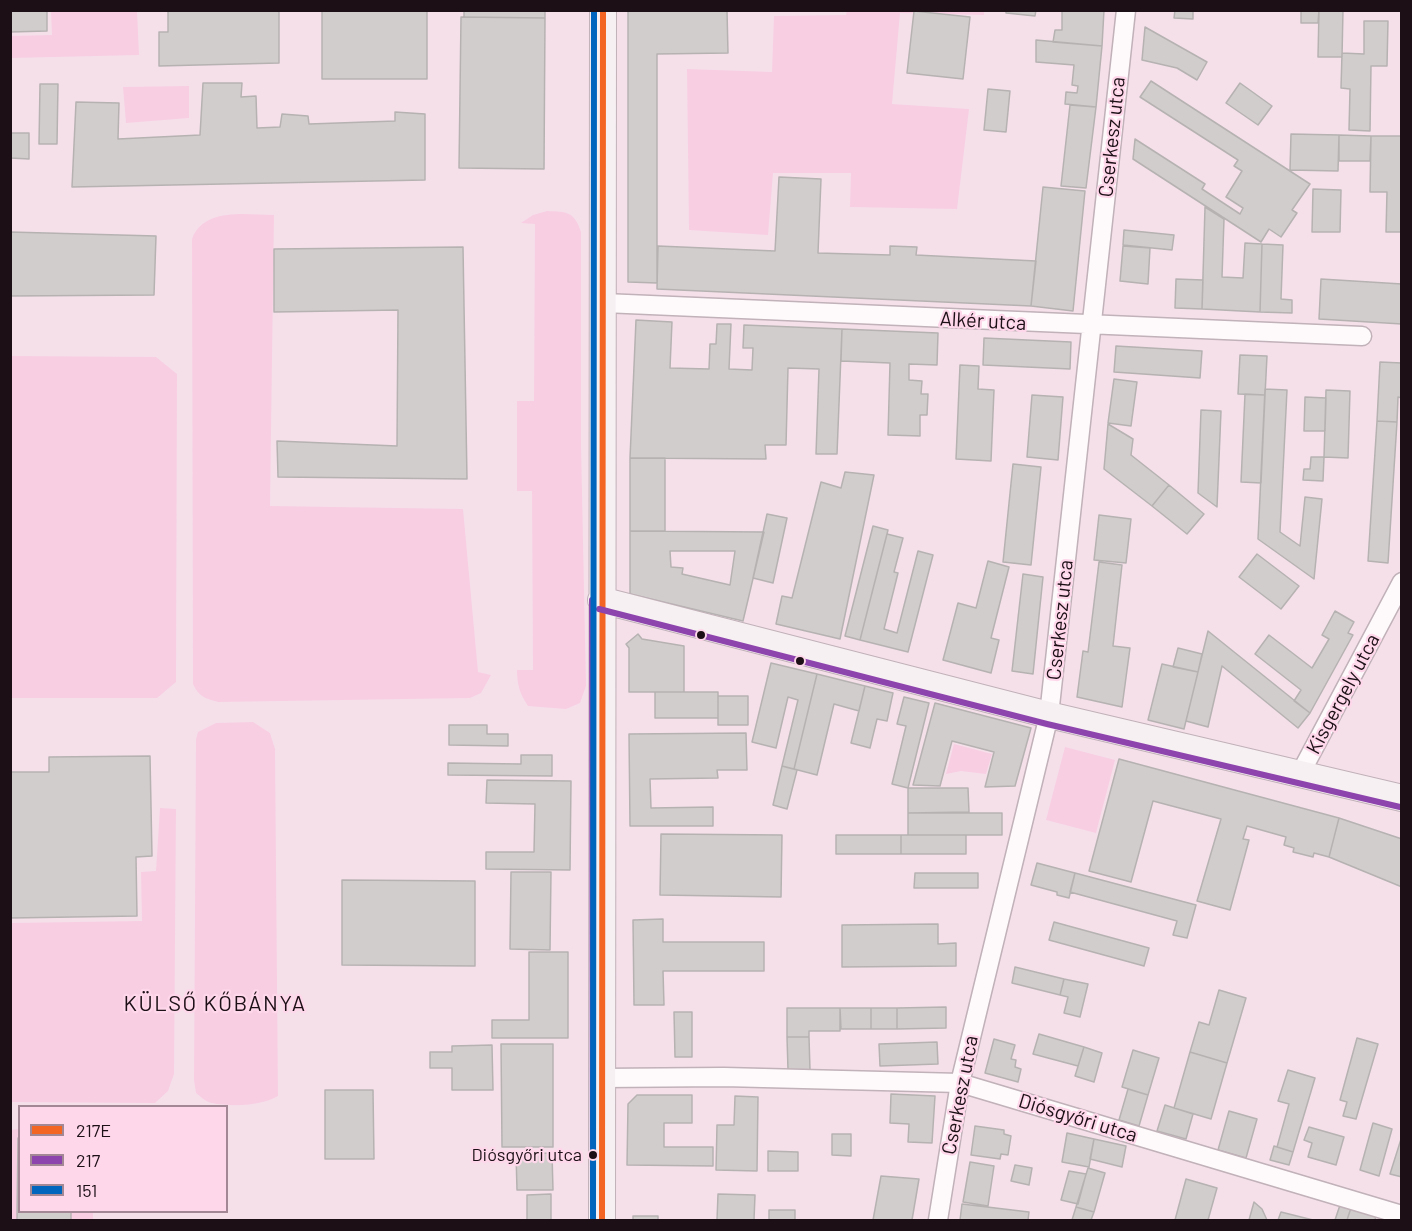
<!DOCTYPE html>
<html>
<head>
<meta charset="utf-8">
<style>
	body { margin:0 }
	#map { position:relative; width:1412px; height:1231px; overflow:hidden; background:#f5e0ea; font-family:Barlow,sans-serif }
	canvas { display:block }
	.frame { position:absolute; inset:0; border:12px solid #1c1016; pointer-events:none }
	.legend { position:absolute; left:18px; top:1105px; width:210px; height:108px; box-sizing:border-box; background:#fed7ea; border:2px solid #a48795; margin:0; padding:8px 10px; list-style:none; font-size:18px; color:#1c1016 }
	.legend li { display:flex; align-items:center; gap:12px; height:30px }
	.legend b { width:30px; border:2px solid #a48795 }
</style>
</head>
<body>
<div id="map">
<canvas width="1412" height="1231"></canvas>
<div class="frame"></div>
<ul class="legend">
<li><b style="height:8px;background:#f26522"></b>217E</li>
<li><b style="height:8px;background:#8e44ad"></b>217</li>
<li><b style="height:8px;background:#0065bd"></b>151</li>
</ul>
</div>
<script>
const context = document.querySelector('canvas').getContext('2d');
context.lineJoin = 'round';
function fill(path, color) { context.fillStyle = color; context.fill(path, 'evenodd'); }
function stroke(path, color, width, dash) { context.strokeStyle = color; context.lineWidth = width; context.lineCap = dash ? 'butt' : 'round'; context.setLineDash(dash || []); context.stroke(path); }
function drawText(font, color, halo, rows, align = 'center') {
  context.font = font + ' Barlow,sans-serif'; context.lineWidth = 4.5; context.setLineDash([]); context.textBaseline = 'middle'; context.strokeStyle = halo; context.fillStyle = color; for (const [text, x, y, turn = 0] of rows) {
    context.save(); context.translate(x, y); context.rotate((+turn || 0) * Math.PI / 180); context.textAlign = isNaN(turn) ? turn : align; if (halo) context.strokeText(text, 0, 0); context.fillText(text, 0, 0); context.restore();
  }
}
fill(new Path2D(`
	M847,10L984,11V15L900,13L892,104L969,109L957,209L850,207L851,173H773L768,235L689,230L687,69L772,72L774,16L846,15Z
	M51,11H137L139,55L11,58V36L52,35Z
	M189,86V118L126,123L123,87Z
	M547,211C567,212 574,211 581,232V445L586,686L580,703L566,709L528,706C520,694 517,685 517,670H533L532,491H517V401H534L535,224L521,223L533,215Z
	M274,215L270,506L463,509L478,672L491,675L481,693L470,698L218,702C206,699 198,696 193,684L192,239C204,207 246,215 274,215Z
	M11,356L156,357L177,374L176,682L157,698H11Z
	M253,722L270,733L275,749L278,1096C261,1106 231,1107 212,1103C206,1102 201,1097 196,1093L194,1080L196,739L198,732L216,723Z
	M954,744L992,754L986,774L961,771L946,774Z
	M1065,747L1115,760L1096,833L1046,820Z
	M160,808L176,809L174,1074L168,1091L155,1103L11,1102V923L142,921L141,872L156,871Z
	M19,1129L20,1212H93V1220H11L10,1130Z`), '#f8cee3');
const building = new Path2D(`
	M10,10H47V31L10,32Z
	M168,10H279V63L159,66V32H168Z
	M322,10H427V79H322Z
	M464,10H545V18L464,17Z
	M628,10H727L728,53L657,54V283L628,282Z
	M1006,10H1036L1035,16L1006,13Z
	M1062,10H1104L1102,46L1053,42L1055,30H1062Z
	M1175,10H1193V19L1174,18Z
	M1301,10H1319L1318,23H1301Z
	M1319,10H1343L1342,57H1318Z
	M914,11L970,17L963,79L907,73Z
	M461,17L545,18L544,169L459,168Z
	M1364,21H1388L1387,66H1371L1370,131L1349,130L1350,89L1341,88L1342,53L1364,54Z
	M1145,27L1207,62L1197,80L1177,68L1142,60Z
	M1036,40L1102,46L1096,107L1065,104L1066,92L1077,93L1078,86L1072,85L1074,65L1036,62Z
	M1151,81L1310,184L1292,210L1297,213L1281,237L1269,229L1261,242L1133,159L1135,139L1205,184L1202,189L1240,214L1243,208L1226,197L1242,171L1234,166L1238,160L1140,97Z
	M203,83H242L241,97L256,96L257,128L280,127L282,114L308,116L309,124L395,121V112L425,114V180L72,187L76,102L119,103L118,139L200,135Z
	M1240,83L1272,106L1258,125L1226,103Z
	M40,84H58L57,144H39Z
	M988,89L1010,91L1006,132L984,130Z
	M1070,105L1096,107L1086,188L1061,186Z
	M10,133H29V159L10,158Z
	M1291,134L1339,135L1338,171L1290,170Z
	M1339,135L1371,136L1370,161H1339Z
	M1371,136H1402V232H1386L1387,192H1370Z
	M779,177L821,179L818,253L890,255V246L917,247L916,255L1036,261L1031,306L657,289L658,246L775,251Z
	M1043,187L1085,191L1073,311L1031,306Z
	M1313,189L1341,190L1340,232H1312Z
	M1205,207L1224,219L1222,277L1243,278L1245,243L1262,244L1260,312L1202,309Z
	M1124,230L1174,235L1172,250L1123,245Z
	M10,232L156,236L154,295L10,296Z
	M1262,244L1283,245L1281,299L1292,300V313L1260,312Z
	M1123,246L1150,248L1148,284L1120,281Z
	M463,247L467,479L278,477L277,441L397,446L398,310L274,312V249Z
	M1176,279L1203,280L1202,309L1175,308Z
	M1321,279L1402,284V324L1319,319Z
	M636,320L672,322L670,368L709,369L710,344H716L717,324H731L729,369L752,370L753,348H743L744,325L842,329L837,454H816L819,369L788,368L786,445H765L766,459L630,458Z
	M842,329L938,333L937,365L909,364V380L922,381L921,394H928L927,415H920V436L888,435L890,363L841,361Z
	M984,338L1071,342L1070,369L983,365Z
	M1116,346L1202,351L1200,378L1114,372Z
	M1240,355L1267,356L1265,395L1238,394Z
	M1380,362L1402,363V398L1398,397L1397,422L1377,421Z
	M960,365L979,366L978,389L994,390L991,461L956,459Z
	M1114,379L1137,382L1131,426L1108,423Z
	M1265,389L1287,390L1280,532L1300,546L1305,497L1322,499L1314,579L1258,539Z
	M1326,390L1350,391L1348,458L1324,457Z
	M1245,394L1265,395L1261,483L1241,482Z
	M1032,395L1063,397L1058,460L1027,457Z
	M1305,397L1326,398L1325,431H1304Z
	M1201,410L1221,411L1217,507L1198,493Z
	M1377,421L1397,422L1388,563L1368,561Z
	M1108,424L1133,439L1131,455L1169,485L1152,506L1104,469Z
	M1311,457H1324L1323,481L1303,480L1304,469H1310Z
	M630,458H665V531H630Z
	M1013,464L1041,467L1031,565L1003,562Z
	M845,472L874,475L840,639L776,624L782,596L792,598L821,482L841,488Z
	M1169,485L1204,514L1187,534L1152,506Z
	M767,514L787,518L773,583L753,578Z
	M1099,515L1131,519L1126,563L1094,560Z
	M873,526L888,530L860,640L845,636Z
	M630,531L764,532L743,621L630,594ZM670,551H735L730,585L682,574L683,568L671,567Z
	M887,534L903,538L894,572L898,573L884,629L897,633L918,551L933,555L908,652L860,640Z
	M1257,554L1299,586L1281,609L1239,577Z
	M988,561L1009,567L991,638L999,640L991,673L943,660L958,603L976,608Z
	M1099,562L1122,565L1113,646L1130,648L1122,707L1077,697L1083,651L1088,652Z
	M1023,574L1043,577L1033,674L1012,671Z
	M1335,611L1354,622L1348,633L1353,635L1310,713L1294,701L1301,690L1255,654L1269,635L1312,668L1329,639L1322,635Z
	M1208,631L1310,713L1298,728L1222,666L1208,727L1186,721Z
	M638,634L642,639L684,646V692H629V648L626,644Z
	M1178,648L1202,654L1198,672L1173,667Z
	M771,663L817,674L794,769L782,766L798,700L788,697L776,748L752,742Z
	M1162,664L1198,672L1184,729L1148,720Z
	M817,674L865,686L859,711L834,704L817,775L794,769Z
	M865,686L893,693L887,721L877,719L870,748L851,743Z
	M655,692H718V718H655Z
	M718,696H748V725H718Z
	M904,697L929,703L908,788L892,784L906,726L897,724Z
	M935,703L1031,728L1015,786L985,787L994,752L952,741L940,786L913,785Z
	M449,725H487V734H508V746L449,745Z
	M746,733L747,770H717L718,778L650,779L651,808L713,807V826H630L629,734Z
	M521,755H552V776L448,775V763L521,764Z
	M150,756L152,856L136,857L137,916L10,918V772H49V757Z
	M1119,759L1339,818L1329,857L1314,853L1313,857L1293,852L1294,848L1284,845L1286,837L1247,826L1243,839L1249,840L1230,910L1197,901L1221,819L1153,801L1131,882L1089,871Z
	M782,766L797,770L787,809L773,805Z
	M487,780L571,781L570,870L486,869V852H534L535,804L486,803Z
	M908,788H968L969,812L908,813Z
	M908,813H1002V835H908Z
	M1339,818L1402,839V887L1329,857Z
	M661,834L782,835L781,897L660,895Z
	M836,835H901V854H836Z
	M901,835H966V854H901Z
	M1037,863L1075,873L1069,898L1057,895V892L1031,885Z
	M511,872H551L550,950L510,949Z
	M915,873H978V888H914Z
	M1075,873L1196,905L1187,938L1173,935L1177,921L1070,892Z
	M342,880L475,881V966L342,965Z
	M663,919V942H764V971H663L664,1005H634L633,920Z
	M1054,922L1149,948L1144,966L1049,940Z
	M938,924V944L956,943V966L842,967V925Z
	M529,952H568V1038H492V1020H529Z
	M1015,967L1064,979L1060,995L1012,983Z
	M1064,979L1088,984L1080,1017L1064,1013L1068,997L1060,995Z
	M1219,990L1246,998L1227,1063L1190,1052L1199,1022L1209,1025Z
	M946,1007V1028L897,1029V1008Z
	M787,1008H840V1031H809V1037H787Z
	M840,1008H871V1029H841Z
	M871,1008H897V1029H871Z
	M674,1012H692V1057H675Z
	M1039,1034L1084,1047L1078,1066L1033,1054Z
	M787,1037H809L810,1070H788Z
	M1357,1038L1378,1044L1356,1119L1343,1116L1347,1102L1340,1100Z
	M994,1039L1015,1045L1011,1059L1016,1060L1015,1067L1021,1069L1018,1082L985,1073Z
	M937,1042L938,1064L880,1066L879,1044Z
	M501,1044H553V1147H502Z
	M492,1045L493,1090H452V1068H430V1052H452V1046Z
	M1084,1047L1102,1053L1094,1082L1075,1076Z
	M1133,1050L1159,1058L1148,1095L1122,1087Z
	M1190,1052L1227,1063L1211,1119L1174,1108Z
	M1288,1070L1315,1078L1293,1152L1277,1147L1289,1104L1278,1101Z
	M1128,1089L1148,1095L1139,1126L1119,1120Z
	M325,1090H373L374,1159H325Z
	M891,1094L935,1096L932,1143L908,1142L909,1124L890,1123Z
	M637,1095H692V1123H664V1147H713V1166L627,1165L628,1104Z
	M735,1096L758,1097L757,1171L716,1170L717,1125H734Z
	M1165,1105L1193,1114L1186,1139L1157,1131Z
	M1229,1111L1257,1119L1246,1158L1218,1150Z
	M1373,1123L1392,1129L1379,1176L1360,1170Z
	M975,1126L1004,1130V1134L1011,1136L1008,1155L1001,1154L1000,1159L971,1155Z
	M1309,1127L1344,1137L1336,1165L1308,1157L1312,1143L1304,1140Z
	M1067,1133L1094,1139L1089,1167L1062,1162Z
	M832,1134H851V1156L832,1155Z
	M1402,1136V1177L1390,1174Z
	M18,1138H20V1212H71V1220H17Z
	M1094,1139L1126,1146L1122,1167L1090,1159Z
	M1274,1146L1293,1152L1289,1165L1270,1160Z
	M768,1151L798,1152V1171H768Z
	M552,1153L553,1190H517L516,1154Z
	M970,1162L994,1166L988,1206L963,1202Z
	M1015,1165L1032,1168L1029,1185L1011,1181Z
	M1088,1168L1105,1173L1094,1212L1076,1207Z
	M1069,1171L1086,1174L1078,1204L1061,1200Z
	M881,1176L919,1179L912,1220H873Z
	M1186,1179L1217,1188L1208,1220H1175Z
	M551,1194V1220H527V1195Z
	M718,1194L755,1195L754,1220H717Z
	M1254,1202L1262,1209L1267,1220H1249Z
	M962,1204L1029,1212L1028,1220H960Z
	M1340,1205L1351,1208L1347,1220H1335Z
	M1076,1207L1094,1212L1091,1220H1072Z
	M1351,1208L1376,1216L1375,1220H1347Z
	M769,1210H795V1220H769Z
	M1281,1212L1313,1220H1278Z
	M633,1216H658V1220H633Z`);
fill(building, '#d1cdcc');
stroke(building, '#b6b2b2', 1.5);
const street = new Path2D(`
	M604,303L1362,336
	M1300,774L1402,582
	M602,1078L724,1077L960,1083L1402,1215
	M938,1220L960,1083L1049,715L1126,10`);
const secondary = new Path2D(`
	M601,600L1049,715L1402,798
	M602,1220L603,10`);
stroke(street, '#c1b1b8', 21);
stroke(secondary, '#c1b1b8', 28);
stroke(street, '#fefafc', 18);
stroke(secondary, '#f7f0f3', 26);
stroke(new Path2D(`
	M602,1220L603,10`), '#f26522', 6);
stroke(new Path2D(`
	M592,600L593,1220
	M599,609L1047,724L1400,807`), '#8e44ad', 6);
stroke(new Path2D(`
	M593,1220L594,10`), '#0065bd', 6);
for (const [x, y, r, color] of [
	[701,635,5,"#1c1016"],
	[800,661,5,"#1c1016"],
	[593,1155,5,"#1c1016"]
]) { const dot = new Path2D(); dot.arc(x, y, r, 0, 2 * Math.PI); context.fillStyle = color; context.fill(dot); stroke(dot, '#fed7ea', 2); }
drawText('18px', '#1c1016', '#fed7ea', [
	["Diósgyőri utca",582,1155]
], 'right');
drawText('20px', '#1c1016', '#fed7ea', [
	["Cserkesz utca",1112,137,-84],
	["Alkér utca",983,321,3],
	["Cserkesz utca",1060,620,-84],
	["Kisgergely utca",1343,694,-62],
	["Cserkesz utca",960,1095,-79],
	["Diósgyőri utca",1078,1118,17]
]);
context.letterSpacing = '1.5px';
drawText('22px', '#1c1016', '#fed7ea', [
	["KÜLSŐ KŐBÁNYA",215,1004]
]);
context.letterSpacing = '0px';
</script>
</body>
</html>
